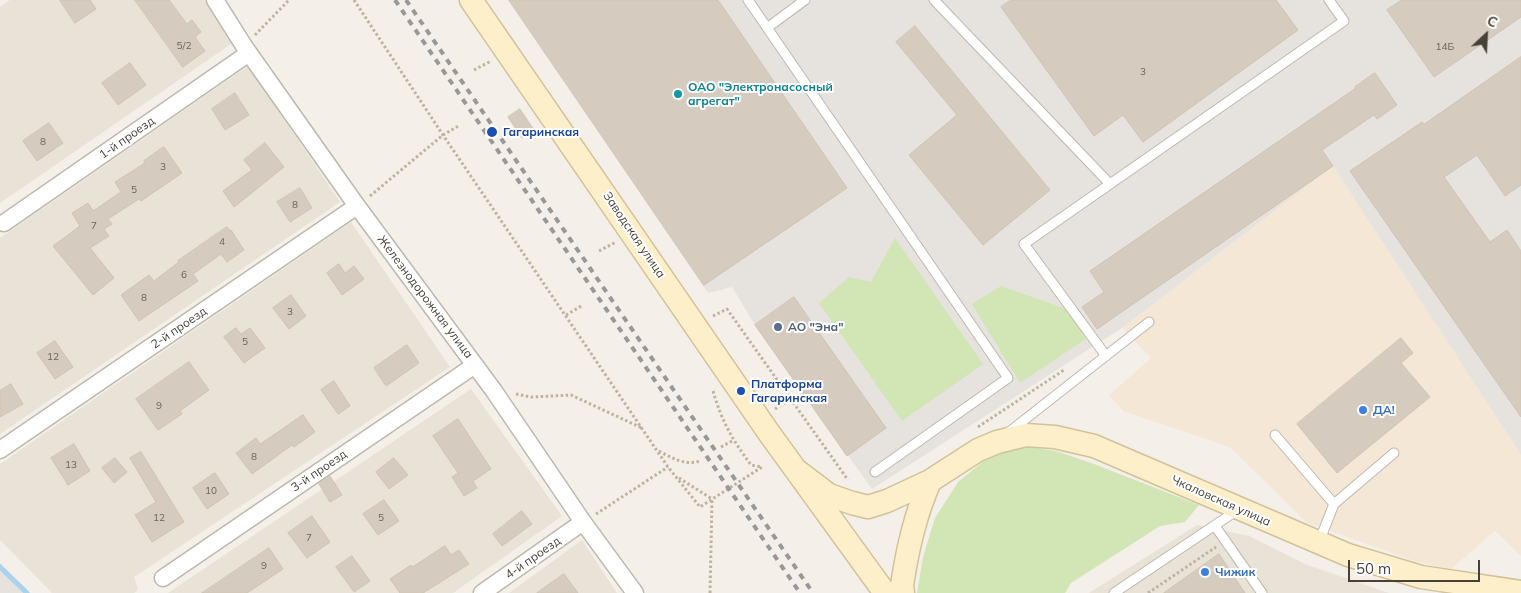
<!DOCTYPE html>
<html>
<head>
<meta charset="utf-8">
<style>
	body { margin:0 }
	#map { position:relative; width:1521px; height:593px; overflow:hidden; background:#f4f0e9; font-family:Mulish,sans-serif }
	canvas { display:block }
	.north { position:absolute; left:1461px; top:10px; width:50px; height:50px; -webkit-text-stroke:4px #fff; paint-order:stroke; rotate:25deg; font-size:14px; font-weight:700; line-height:20px; text-align:center; color:#474138 }
	.north::after { content:''; display:block; margin:auto; width:18px; height:22px; background:#474138; clip-path:polygon(50% 0,100% 100%,50% 72%,0 100%) }
	.scale { position:absolute; left:1348px; top:560px; width:132px; height:22px; box-sizing:border-box; border:2px solid #474138; border-top:0; padding-left:6px; font-size:15px; line-height:18px; white-space:nowrap; color:#474138; -webkit-text-stroke:4px #fff; paint-order:stroke }
</style>
</head>
<body>
<div id="map">
<canvas width="1521" height="593"></canvas>
<div class="north">С</div>
<div class="scale">50 m</div>
</div>
<script>
const context = document.querySelector('canvas').getContext('2d');
context.lineJoin = 'round';
function fill(path, color) { context.fillStyle = color; context.fill(path, 'evenodd'); }
function stroke(path, color, width, dash) { context.strokeStyle = color; context.lineWidth = width; context.lineCap = dash ? 'butt' : 'round'; context.setLineDash(dash || []); context.stroke(path); }
function drawText(font, color, halo, rows, align = 'center') {
  context.font = font + ' Mulish,sans-serif'; context.lineWidth = 4; context.setLineDash([]); context.textBaseline = 'middle'; context.strokeStyle = halo; context.fillStyle = color; for (const [text, x, y, turn = 0] of rows) {
    context.save(); context.translate(x, y); context.rotate((+turn || 0) * Math.PI / 180); context.textAlign = isNaN(turn) ? turn : align; if (halo) context.strokeText(text, 0, 0); context.fillText(text, 0, 0); context.restore();
  }
}
fill(new Path2D(`
	M10,0H204L234,42L0,203V7Z
	M248,66L340,202L0,434V238Z
	M351,222L450,367L134,577L138,589L134,593H52L0,540V464Z
	M471,389L562,516L453,593H168Z
	M1197,525L1249,536L1305,564L1389,593H1089Z
	M582,540L617,593H509Z`), '#e8e2d7');
fill(new Path2D(`
	M1333,166L1521,455V556L1495,531L1451,569L1414,561L1306,522L1230,447L1123,411L1109,395L1151,358L1122,328Z`), '#f5e7d5');
fill(new Path2D(`
	M509,0H1521V455L1333,166L1122,328L872,489L755,325L732,287L708,293Z
	M0,563L30,593H0Z`), '#e6e2de');
fill(new Path2D(`
	M895,238L983,364L902,421L819,303L849,277L871,282Z
	M1001,286L1069,310L1087,338L1020,383L972,304Z
	M1017,445L1056,451L1094,464L1199,505L1185,522L1160,526L1071,583L1065,593H917L923,557L935,518L958,482L984,461Z`), '#d1e6b4');
stroke(new Path2D(`
	M0,567L27,593`), '#a8d3ee', 5);
const building = new Path2D(`
	M60,0H90L96,9L75,23Z
	M135,0H169L187,24L192,20L201,32L195,37L205,51L183,67Z
	M509,0H718L847,188L704,285Z
	M1011,0H1276L1298,30L1143,142L1123,115L1094,136L1001,7Z
	M1402,0H1521V17L1434,77L1387,10Z
	M915,26L1050,190L983,245L909,155L957,115L896,42Z
	M1521,57V185L1505,196L1477,155L1444,177L1490,242L1507,230L1521,251V417L1350,171L1422,122L1424,124Z
	M130,63L146,85L118,105L102,83Z
	M1375,73L1397,105L1377,119L1374,115L1322,150L1333,166L1097,329L1082,307L1104,292L1090,271L1356,88L1355,87Z
	M235,93L249,115L225,130L212,109Z
	M520,109L534,130L522,138L508,117Z
	M49,123L63,143L37,161L23,141Z
	M265,143L284,167L234,207L223,191L252,170L244,160Z
	M164,147L182,173L141,201L139,199L108,219L112,224L104,229L109,236L90,248L114,278L93,295L53,246L80,226L72,213L88,203L93,211L121,192L115,182L145,163L144,161Z
	M300,188L312,208L290,222L277,202Z
	M227,227L230,231L231,230L244,250L227,262L221,254L193,274L198,281L139,321L121,295L149,275L154,281L179,262L178,261Z
	M339,264L345,273L354,266L364,279L342,295L327,273Z
	M291,295L306,316L289,329L273,308Z
	M794,297L886,428L847,456L755,325Z
	M236,328L241,334L250,328L265,348L244,363L224,337Z
	M1401,338L1413,353L1401,363L1430,397L1337,473L1297,424Z
	M55,341L73,367L55,379L37,353Z
	M407,345L419,363L386,386L374,368Z
	M189,362L209,390L180,411L182,414L158,430L136,399Z
	M334,381L350,406L338,414L321,390Z
	M11,384L23,404L0,417V391Z
	M303,415L315,432L294,447L292,445L252,474L236,453L256,438L260,444Z
	M458,419L491,469L473,481L477,488L464,496L452,477L458,473L433,436Z
	M74,444L90,471L68,485L51,458Z
	M141,452L184,522L152,542L135,515L156,502L130,458Z
	M115,458L127,472L114,483L102,468Z
	M394,458L408,475L389,489L376,472Z
	M215,473L229,494L207,509L193,488Z
	M330,476L342,495L330,502L319,484Z
	M384,500L399,521L378,535L363,514Z
	M522,511L532,524L502,546L493,534Z
	M312,516L330,542L307,558L288,533Z
	M445,546L451,555L459,550L469,564L423,593H400L390,579L411,565L412,567Z
	M269,548L283,569L247,593H202Z
	M1219,554L1245,593H1164Z
	M352,556L370,581L354,592L336,567Z
	M564,574L578,593H537Z`);
fill(building, '#d5ccbf');
stroke(building, '#d0c4b2', 1);
const service = new Path2D(`
	M748,0L1008,378L875,472
	M934,0L1110,184
	M767,28L805,0
	M1106,356L1024,244L1344,21L1329,0
	M1009,432L1149,322
	M1275,435L1334,504
	M1215,526L1262,593
	M1319,542L1334,504L1394,453
	M1114,593L1239,509`);
const minor = new Path2D(`
	M215,0L244,46L357,206L494,391L583,522L635,593
	M4,223L249,53
	M0,450L357,206
	M163,578L475,365
	M482,593L583,522`);
const secondary = new Path2D(`
	M471,0L769,433L885,593
	M796,470L829,495L852,503L868,507L887,501L930,481L978,450L997,442L1026,435L1055,437L1094,446L1348,555L1421,577L1521,592
	M903,593L902,585C908,547 915,516 930,481`);
stroke(service, '#bfb8ac', 11);
stroke(minor, '#bfb8ac', 19);
stroke(secondary, '#d2c29a', 25);
stroke(new Path2D(`
	M354,0L443,135L668,467L700,507L762,467
	M255,35L289,0
	M474,70L491,61
	M370,196L443,135L460,125
	M599,251L616,242
	M566,315L583,305
	M713,316L727,309L848,480
	M713,391C722,422 732,439 751,465L762,467
	M516,394L531,397L571,395L642,428
	M775,409L791,399
	M978,427L1064,370
	M721,447L734,440
	M659,451C672,458 685,466 700,461
	M679,478L712,499
	M596,514L668,467
	M710,593L712,500
	M1148,593L1216,547`), '#c0b39e', 3, [2.5, 2.5]);
stroke(service, '#fff', 9);
stroke(minor, '#fff', 16);
stroke(secondary, '#fdefca', 22);
stroke(new Path2D(`
	M395,0L800,593
	M406,0L813,593`), '#989898', 4, [6, 6]);
for (const [x, y, r, color] of [
	[678,94,5,"#0f9aa8"],
	[492,132,6,"#1a4fb4"],
	[778,327,5,"#5c6f8a"],
	[741,391,5,"#1a4fb4"],
	[1363,410,5,"#3f7fe0"],
	[1205,572,5,"#3f7fe0"]
]) { const dot = new Path2D(); dot.arc(x, y, r, 0, 2 * Math.PI); context.fillStyle = color; context.fill(dot); stroke(dot, '#fff', 2); }
drawText('10px', '#6a645a', null, [
	["5/2",184,46],
	["14Б",1445,47],
	["3",1143,72],
	["8",43,142],
	["3",163,167],
	["5",134,190],
	["8",295,205],
	["7",94,226],
	["4",222,242],
	["6",184,275],
	["8",144,298],
	["3",290,312],
	["5",245,342],
	["12",53,357],
	["9",159,406],
	["8",254,457],
	["13",71,465],
	["10",211,491],
	["12",159,518],
	["5",381,518],
	["7",309,538],
	["9",264,566]
]);
drawText('bold 12px', '#0d838f', '#fff', [
	["ОАО \"Электронасосный",688,87],
	["агрегат\"",688,101]
], 'left');
drawText('bold 12px', '#164399', '#fff', [
	["Гагаринская",503,132],
	["Платформа",751,384],
	["Гагаринская",751,398]
], 'left');
drawText('12px', '#474138', '#fff', [
	["1-й проезд",127,138,-35],
	["Заводская улица",634,235,56],
	["Железнодорожная улица",425,297,53],
	["2-й проезд",179,328,-34],
	["3-й проезд",319,471,-34],
	["Чкаловская улица",1221,501,24],
	["4-й проезд",533,558,-35]
]);
drawText('bold 12px', '#4e5e75', '#fff', [
	["АО \"Эна\"",788,327]
], 'left');
drawText('bold 12px', '#366cbe', '#fff', [
	["ДА!",1373,410],
	["Чижик",1215,572]
], 'left');
</script>
</body>
</html>
